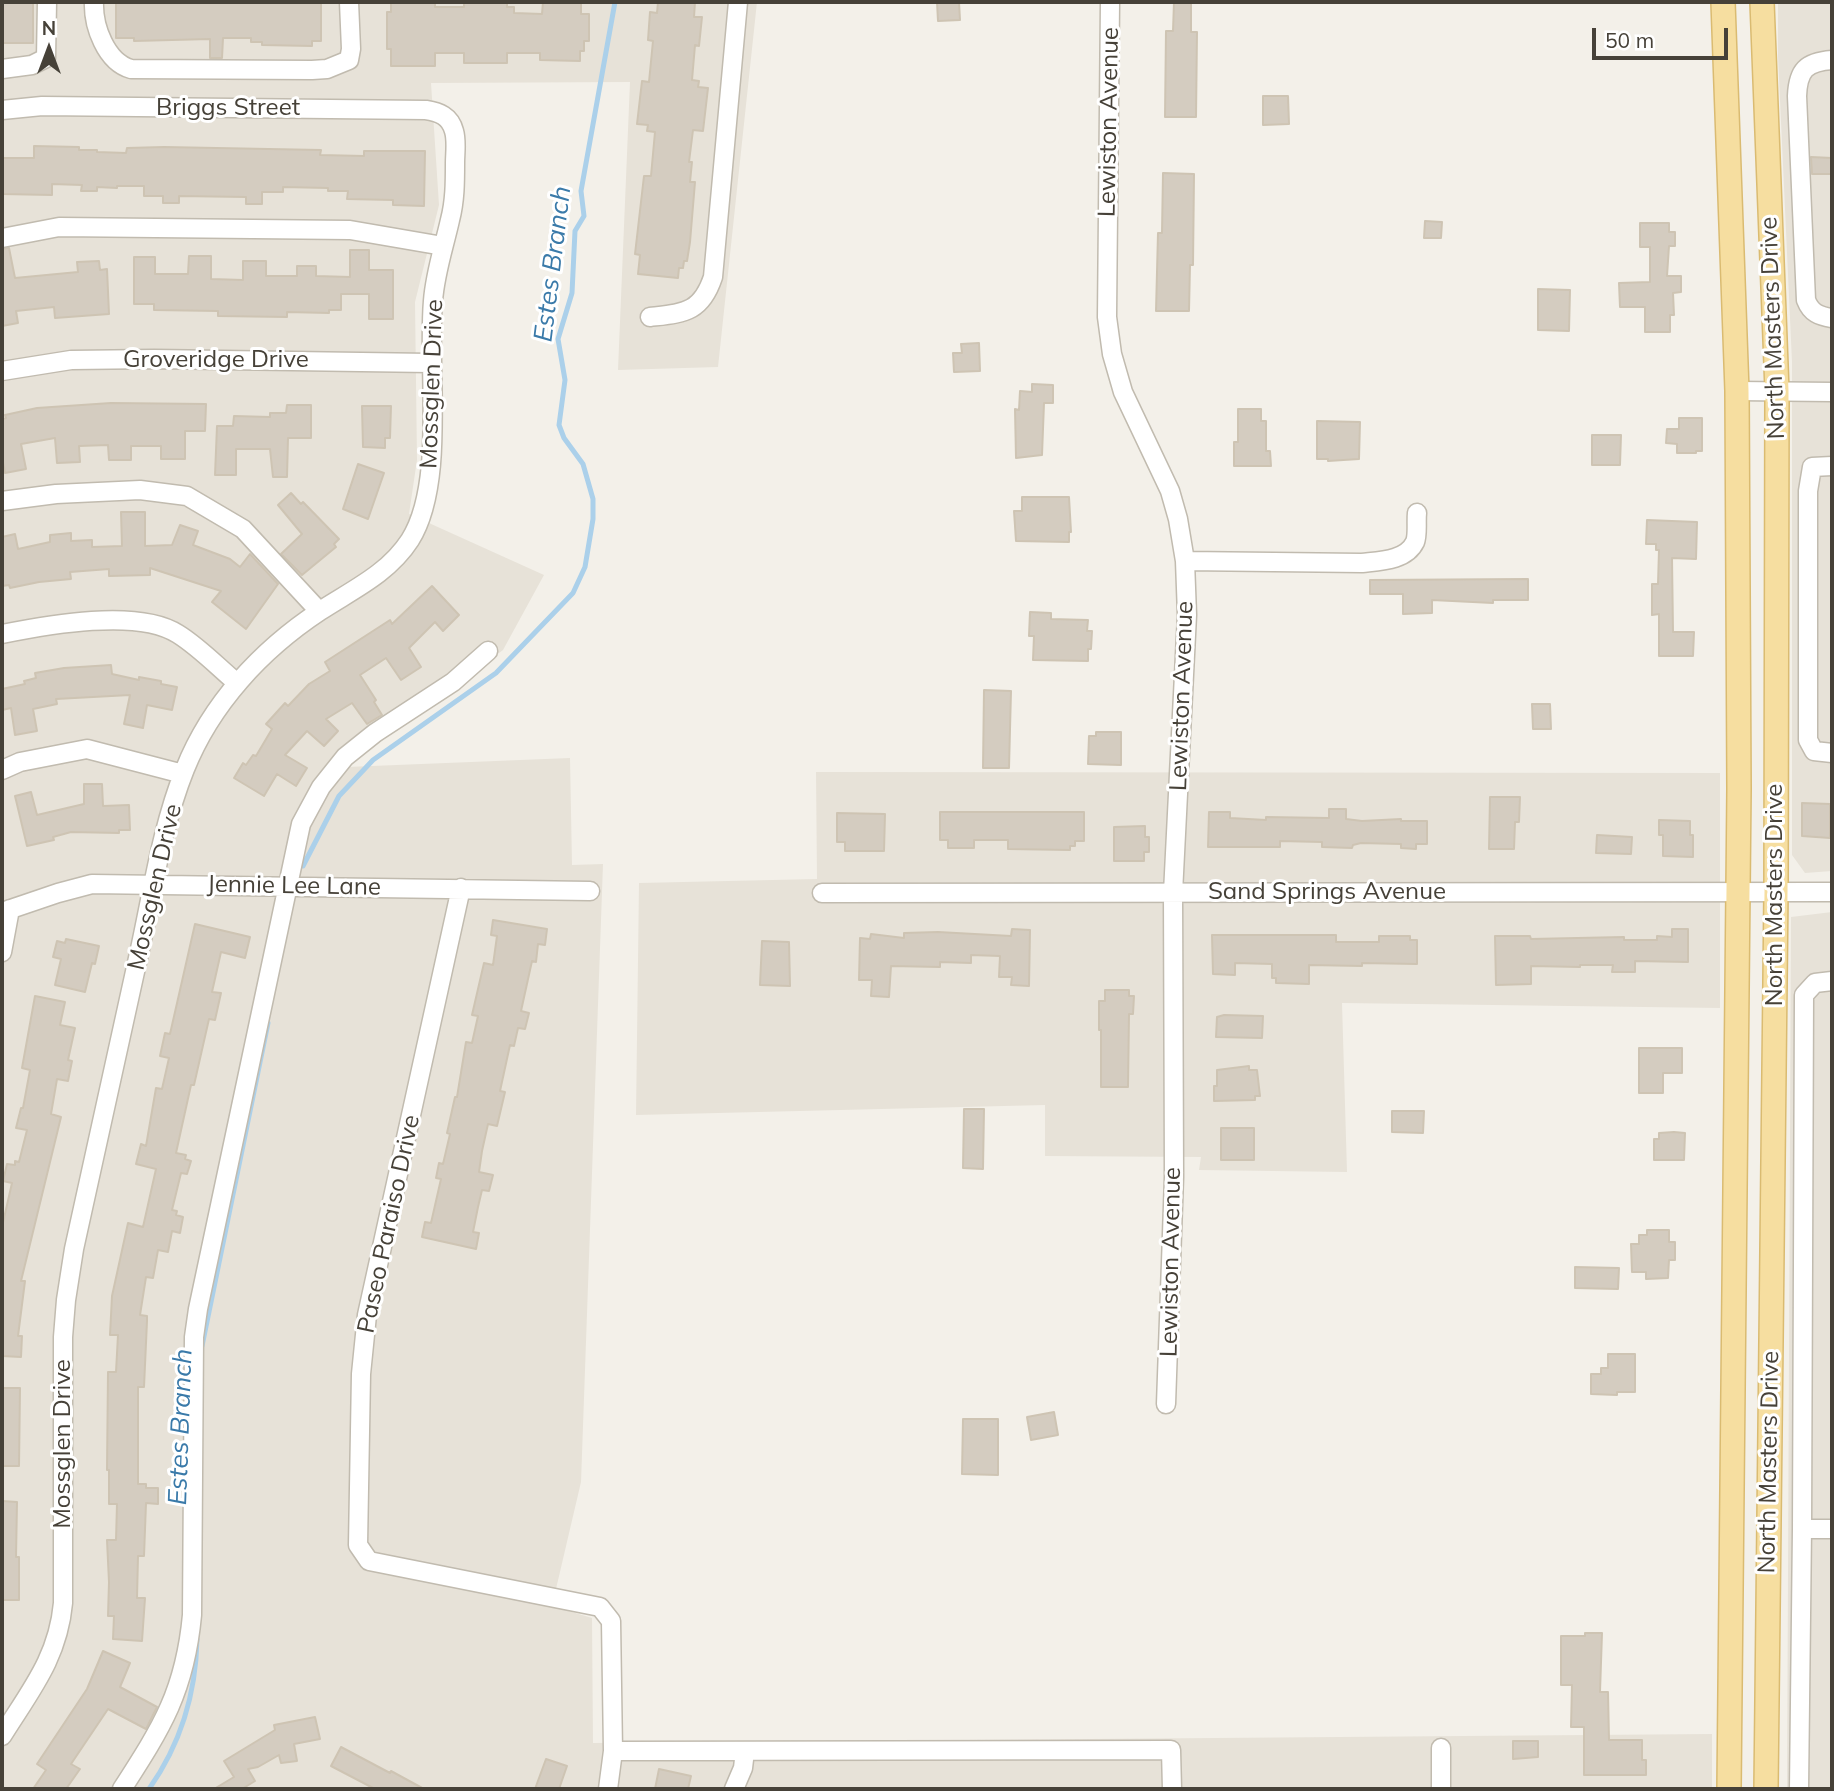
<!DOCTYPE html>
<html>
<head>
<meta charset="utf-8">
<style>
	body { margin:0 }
	#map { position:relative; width:1834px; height:1791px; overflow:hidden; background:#f3f0e9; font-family:Mulish,sans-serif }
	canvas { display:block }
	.frame { position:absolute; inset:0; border:4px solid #464138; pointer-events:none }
	.north { position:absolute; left:14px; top:14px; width:70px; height:70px; -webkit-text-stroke:5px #fff; paint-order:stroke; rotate:0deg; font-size:19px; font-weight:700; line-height:28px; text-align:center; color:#464138 }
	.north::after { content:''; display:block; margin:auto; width:24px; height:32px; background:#464138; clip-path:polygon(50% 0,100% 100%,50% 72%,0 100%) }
	.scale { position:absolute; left:1592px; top:28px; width:136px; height:32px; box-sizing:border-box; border:4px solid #464138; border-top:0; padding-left:9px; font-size:21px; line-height:24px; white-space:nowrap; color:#464138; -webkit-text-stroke:5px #fff; paint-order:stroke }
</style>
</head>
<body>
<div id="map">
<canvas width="1834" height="1791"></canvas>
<div class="frame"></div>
<div class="north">N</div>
<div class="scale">50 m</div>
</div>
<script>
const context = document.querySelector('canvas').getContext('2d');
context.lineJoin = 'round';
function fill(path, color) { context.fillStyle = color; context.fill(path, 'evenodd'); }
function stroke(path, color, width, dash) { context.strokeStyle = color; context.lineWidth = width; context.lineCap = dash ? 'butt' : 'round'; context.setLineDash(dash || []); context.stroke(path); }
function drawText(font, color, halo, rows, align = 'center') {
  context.font = font + ' Mulish,sans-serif'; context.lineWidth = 6; context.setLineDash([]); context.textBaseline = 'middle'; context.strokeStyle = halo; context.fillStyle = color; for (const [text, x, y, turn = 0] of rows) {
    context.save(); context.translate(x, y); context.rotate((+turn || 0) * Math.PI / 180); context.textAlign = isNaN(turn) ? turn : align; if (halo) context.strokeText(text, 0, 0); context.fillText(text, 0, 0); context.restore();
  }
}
fill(new Path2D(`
	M2,2H757L718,367L618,370L630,82L431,83L439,205L415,302L417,460L409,514L544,575L503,650L347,767L570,758L572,865L603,864L581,1482L552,1606L592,1618L593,1743L1712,1734V1789H2Z
	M1778,2H1832V871L1805,873L1792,855V362L1778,56Z
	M816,772L1720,773V1008L1342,1003L1347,1172L1199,1170L1201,1157L1045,1156V1105L636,1115L639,883L817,879Z
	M1832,912V1789H1787L1791,917Z`), '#e7e2d8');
stroke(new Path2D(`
	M303,866L339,796L373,760L496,673L573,593L585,567L593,519V499L583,464L564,438L559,425L565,380L558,339L572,293L575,231L584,216L581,191L615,2
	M202,1346L268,1023
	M149,1789C180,1745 196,1693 197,1639`), '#abd0ea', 5);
const building = new Path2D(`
	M2,2H33V43H2Z
	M116,2H321V41H312V46L262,45V42H251V38H223L222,58H210V39L134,41V38H116Z
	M391,2H435V7H464V2H507V7H514V13L542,14L543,2H581V14H589V41H584V51H580V61L540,60V53H507V63H464V53H435V66H391V49H387V12H391Z
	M658,2H695L694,17H702L699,46L695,45L692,80L699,81L698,87L708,88L703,131L693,130L689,162H692L690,182H695L690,242L687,261H684L683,268H679L678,278L638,274L640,255L635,254L644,176H651L655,132L647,131L648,125L637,124L642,81L649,82L653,41L648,40L650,12L657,13Z
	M937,2H959L960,20L938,21Z
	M1174,2H1191V32H1197L1196,117H1165L1166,31H1173Z
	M1263,96H1288L1289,124L1263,125Z
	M34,146L79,147V150H97V152L126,153L127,148L164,147L321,150L320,155L364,156V151H425L424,206L393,205V200L347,199L348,191H328V188L283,187V192H262V204H246V197L179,196V203H163V196H144V186H117V188L97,187V191H81L82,185L52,184V195L2,194V158H34Z
	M1811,157L1832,158V174H1812Z
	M1163,173L1194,174L1193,265H1190L1189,311H1156L1158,233H1162Z
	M1425,221L1442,222L1441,238H1424Z
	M1640,223H1669V232H1675V246H1669L1667,276H1681V292L1673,293L1674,315H1670V332H1645V307H1620L1619,283L1650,282V247H1640Z
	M9,248L15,278L78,272L77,262L99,261L100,270L107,269L109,314L55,318L54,307L16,311L18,323L2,326V249Z
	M350,250H369V270H393V319H369V294H341V310H329V313L287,312V317L218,316V311L154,310V304H134V257H155V274H188L189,256H211V279L243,280V261H266V276H297V266H316V276L350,277Z
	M1538,289L1570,290L1569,331L1538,330Z
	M979,343L980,371L954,372L953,353H962L961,344Z
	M1032,384L1053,385V403H1044L1042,455L1016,458L1015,409L1019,410L1020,391L1032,392Z
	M111,403L206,404L205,431H185V459H161V446H131V460H109L108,445L79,446L80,462L57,463L55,438L21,444L26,469L5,473L2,457V419L6,418L5,415L37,408Z
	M287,405H311V438H288L287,477H273L270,449H236V475H215L217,426H233L234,416L270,417V413H286Z
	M362,406H391L390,438H385V448L363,447Z
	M1238,409H1261V421H1266V451H1270L1271,466H1234V442H1238Z
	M1679,418H1702V451H1696V453H1677V444L1666,443L1667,429H1679Z
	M1317,421L1360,422L1359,459L1328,461V459H1317Z
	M1592,435H1621L1620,465H1592Z
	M358,464L384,473L368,519L343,509Z
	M291,493L301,504L303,502L339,539L334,544L336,547L302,575L281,554L302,534L278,505Z
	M1022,497H1069L1071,532H1069V542L1016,541L1014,511H1022Z
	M121,512H145V546L172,545L180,525L198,531L193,545L230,559L240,567L250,554L278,584L246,629L212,602L221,591L150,568V575L109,576V569L70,572L71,579L39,582L10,588L9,585L2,586V537L15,534L18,549L50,542V535L71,533V541L92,540V547L122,546Z
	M1647,520L1697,522L1696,559L1672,558L1673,632H1694L1693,656H1659V614L1652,615V584H1658L1659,550H1656V544H1646Z
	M1528,579V600H1493V603L1432,600V613L1403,614V594H1370V580Z
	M432,586L459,615L443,631L435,622L409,648L421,667L401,680L386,658L360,675L376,700L374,702L382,715L367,724L352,703L326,719L338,731L324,746L307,731L285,755L307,768L296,786L277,774L264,796L234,778L243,763L246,765L253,755L256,756L272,729L266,724L285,703L288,706L309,684L330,671L325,662L390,620L392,624Z
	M1030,612L1051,613V619L1088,620L1087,631H1092L1091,649H1088V661L1033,660L1034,636H1029Z
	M111,665L112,674L139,680V677L161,681V684L177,687L172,710L147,705L143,728L124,724L130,695L56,699L57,704L33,709L37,731L15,735L11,708L2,710V689L25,684L24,681L36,678L35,673L64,668Z
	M984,690L1011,691L1009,768H983Z
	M1532,704H1550L1551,729H1533Z
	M1096,732H1121V765L1088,764L1089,736H1096Z
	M84,784H102L103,806L129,805L130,830H119V833L71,832L53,837L54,840L27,846L15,796L31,792L37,815L84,804Z
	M1490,797H1520L1519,822H1515L1514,849H1489Z
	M1802,803L1830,804V838L1802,836Z
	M1329,809H1346V819L1362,821L1401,819V821H1427V844H1416V849L1401,848V844L1361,843L1353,845L1352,848L1322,847V842L1280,841V847H1208L1209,812H1230V818L1266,820V817L1329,818Z
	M940,812H1084V841H1075V846H1070V850L1008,849V840H974V848H948V840H940Z
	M837,813L885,814L884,851H845V842H837Z
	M1659,820L1690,821V835H1693V857L1663,856V835H1659Z
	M1145,826V837H1149V852H1144V861H1114V827Z
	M1597,835L1632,837L1631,854L1596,853Z
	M493,920L547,929L545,945L538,944L536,962L532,961L521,1011L529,1013L525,1029L518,1028L514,1046L510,1045L500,1091L505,1092L497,1126L488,1124L482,1151L479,1172L493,1175L489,1191L482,1190L478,1207L473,1232L479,1233L476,1249L422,1237L425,1222L431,1223L441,1179L436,1178L439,1163L443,1164L450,1134L447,1133L455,1097H457L466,1042L472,1043L478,1016L472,1015L484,963L493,965L497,936L491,935Z
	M195,924L250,937L245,958L221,952L212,992L221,993L215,1020L209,1019L194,1085H191L176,1153L186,1155L185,1159L191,1161L187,1174L181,1173L172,1210L177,1211L176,1215L183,1217L180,1233L172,1231L168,1252L158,1250L153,1278L146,1277L140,1315L147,1316V1321L144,1387H138V1484H146V1488H158V1504L146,1503L144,1556H138L137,1598H145L142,1641L113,1639L114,1616H108L109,1582L107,1540H116L117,1504H109V1470H107L108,1372H116L118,1335H110L112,1296L128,1223L143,1227L156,1169L136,1164L141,1144L146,1146L156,1088L162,1089L169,1058L160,1056L165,1033L170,1034Z
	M1012,929L1030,930L1029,986L1011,985L1012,977H999L1000,956L971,955V963L940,962V967L891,966L889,997L871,996L872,980H859L860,938L870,939L871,934L904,938V933L938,932L1011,936Z
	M1672,929H1688V962L1635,961V972H1612L1613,965H1580V967L1531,966V984L1496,985L1495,936H1530L1531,939L1624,937V940H1657V936L1672,937Z
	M1212,935H1336V942H1379V936H1410V940H1417V964L1362,963V966L1309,965V984L1276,983V978H1272V964L1235,963V975L1213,974Z
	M66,939L99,946L95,964L92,963L85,992L55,985L61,959L53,957L57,941L65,943Z
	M762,941L789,942L790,986L760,985Z
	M1105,990H1129V996H1134L1133,1014H1129L1128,1087H1101V1030H1099V1001H1105Z
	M35,996L65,1002L60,1025L75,1028L68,1060L72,1061L68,1081L57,1079L51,1114L61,1117L21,1281H25L18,1336H22L21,1357L2,1356V1227L12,1183L3,1181L7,1164L15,1165V1161L19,1162L27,1130L16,1128L21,1108H23L30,1070L22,1068Z
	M1224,1015L1263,1016L1262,1038L1216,1037L1217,1017Z
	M1639,1048H1682V1073H1663V1093H1639Z
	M1249,1066V1070H1257L1260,1096H1255V1100L1214,1101V1086H1217V1070Z
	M964,1109H984L983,1169L963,1168Z
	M1392,1111H1424L1423,1133L1392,1132Z
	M1221,1128H1254V1160H1221Z
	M1674,1132L1685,1133L1684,1160H1654V1139H1659V1133Z
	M1647,1230H1669V1242H1675V1260H1669L1668,1278L1646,1279V1272H1632L1631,1244H1639V1235H1647Z
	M1575,1267L1619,1268L1618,1289L1575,1288Z
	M1608,1354H1635V1392H1617V1395L1591,1394V1374H1601V1368H1608Z
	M2,1388H20L19,1466H2Z
	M1054,1412L1058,1435L1031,1440L1027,1417Z
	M963,1419H998V1475L962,1474Z
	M2,1501L17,1502L16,1557H19V1600H2Z
	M1585,1633H1602L1600,1692H1608L1609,1740H1642V1760H1646V1775H1584V1727H1571L1572,1685H1561V1636H1585Z
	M103,1651L130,1663L120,1687L157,1707L146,1729L108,1709L71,1764L80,1769L66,1789H33L46,1770L37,1764L87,1689Z
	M315,1717L320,1739L294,1744L297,1761L281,1763L279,1755L258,1767L248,1769L255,1781L242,1789H214L234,1777L224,1761L275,1730L274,1725Z
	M1513,1741H1538V1757L1513,1759Z
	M341,1747L390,1773L391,1771L424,1789H375L331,1766Z
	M546,1759L567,1766L559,1789H535Z
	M659,1769L691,1776L688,1789H655Z`);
fill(building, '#d4ccc0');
stroke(building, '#cec4b3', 2);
const minor = new Path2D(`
	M94,2C93,26 106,62 131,69L312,70L327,69L349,60L351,49L349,2
	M1110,2L1107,317L1112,354L1123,392L1170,491L1178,519L1185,561L1187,615L1173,893L1174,1177L1166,1404
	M1832,60C1806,62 1798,70 1797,96L1806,300C1811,313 1819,316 1832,318
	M2,69L32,65L46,58L47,2
	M2,110L42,106L426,110C439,112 450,116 454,131C457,141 455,153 455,163C455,182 455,201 450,220C444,247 435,273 433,301C427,370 446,483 410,540C388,574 352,590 320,611C261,650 211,704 185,769C162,826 153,889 140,949C118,1049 96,1149 74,1249L66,1300L63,1337V1603C58,1658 30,1691 2,1736
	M2,238L59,227L350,230L443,246
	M650,317C684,313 701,313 713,277L738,2
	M2,371L71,360L154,359L430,363
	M1737,391L1832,392
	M1832,466L1812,467L1808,491V740L1814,751L1832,753
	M2,501L56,494L140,490L187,496L243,529L319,611
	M1185,561L1362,563C1379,561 1406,561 1415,542C1418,535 1416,522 1417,513
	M2,634C47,625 138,608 178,634C199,647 218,667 237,683
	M2,770L20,762L87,749L183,774
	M461,888L367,1315L361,1374L358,1545L369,1561L600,1607L611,1621L613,1751L608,1789
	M822,893L1832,892
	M2,912L58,893L92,884L590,891
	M2,952L10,909
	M1802,1529L1804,995L1815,983L1832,981
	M613,1751L1171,1750L1172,1789
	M122,1789C162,1727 185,1691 192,1615L194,1337L198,1309L301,824L321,787L345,757L375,733L453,682L488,651
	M734,1789L743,1768L745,1751
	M1441,1789V1748
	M1799,1789L1802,1529H1832`);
const major = new Path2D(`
	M1723,2L1737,391L1739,789L1729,1789
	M1762,2L1777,391L1776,892L1766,1789`);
stroke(minor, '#c1bbaf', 21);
stroke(major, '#dabb71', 26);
stroke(minor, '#fff', 18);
stroke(major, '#f6dea0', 23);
drawText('24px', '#464138', '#fff', [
	["Briggs Street",228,108],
	["Lewiston Avenue",1109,122,-89],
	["North Masters Drive",1773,328,-92],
	["Groveridge Drive",216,360],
	["Mossglen Drive",432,384,-88],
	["Lewiston Avenue",1182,696,-88],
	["Jennie Lee Lane",294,886,1],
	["Mossglen Drive",155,887,-77],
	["Sand Springs Avenue",1327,892],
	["North Masters Drive",1775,895,-90],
	["Paseo Paraiso Drive",389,1224,-78],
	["Lewiston Avenue",1171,1262,-89],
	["Mossglen Drive",63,1444,-90],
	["North Masters Drive",1769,1462,-89]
]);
drawText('italic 26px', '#3a7aa9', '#fff', [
	["Estes Branch",553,264,-83],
	["Estes Branch",181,1427,-88]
]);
</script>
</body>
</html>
